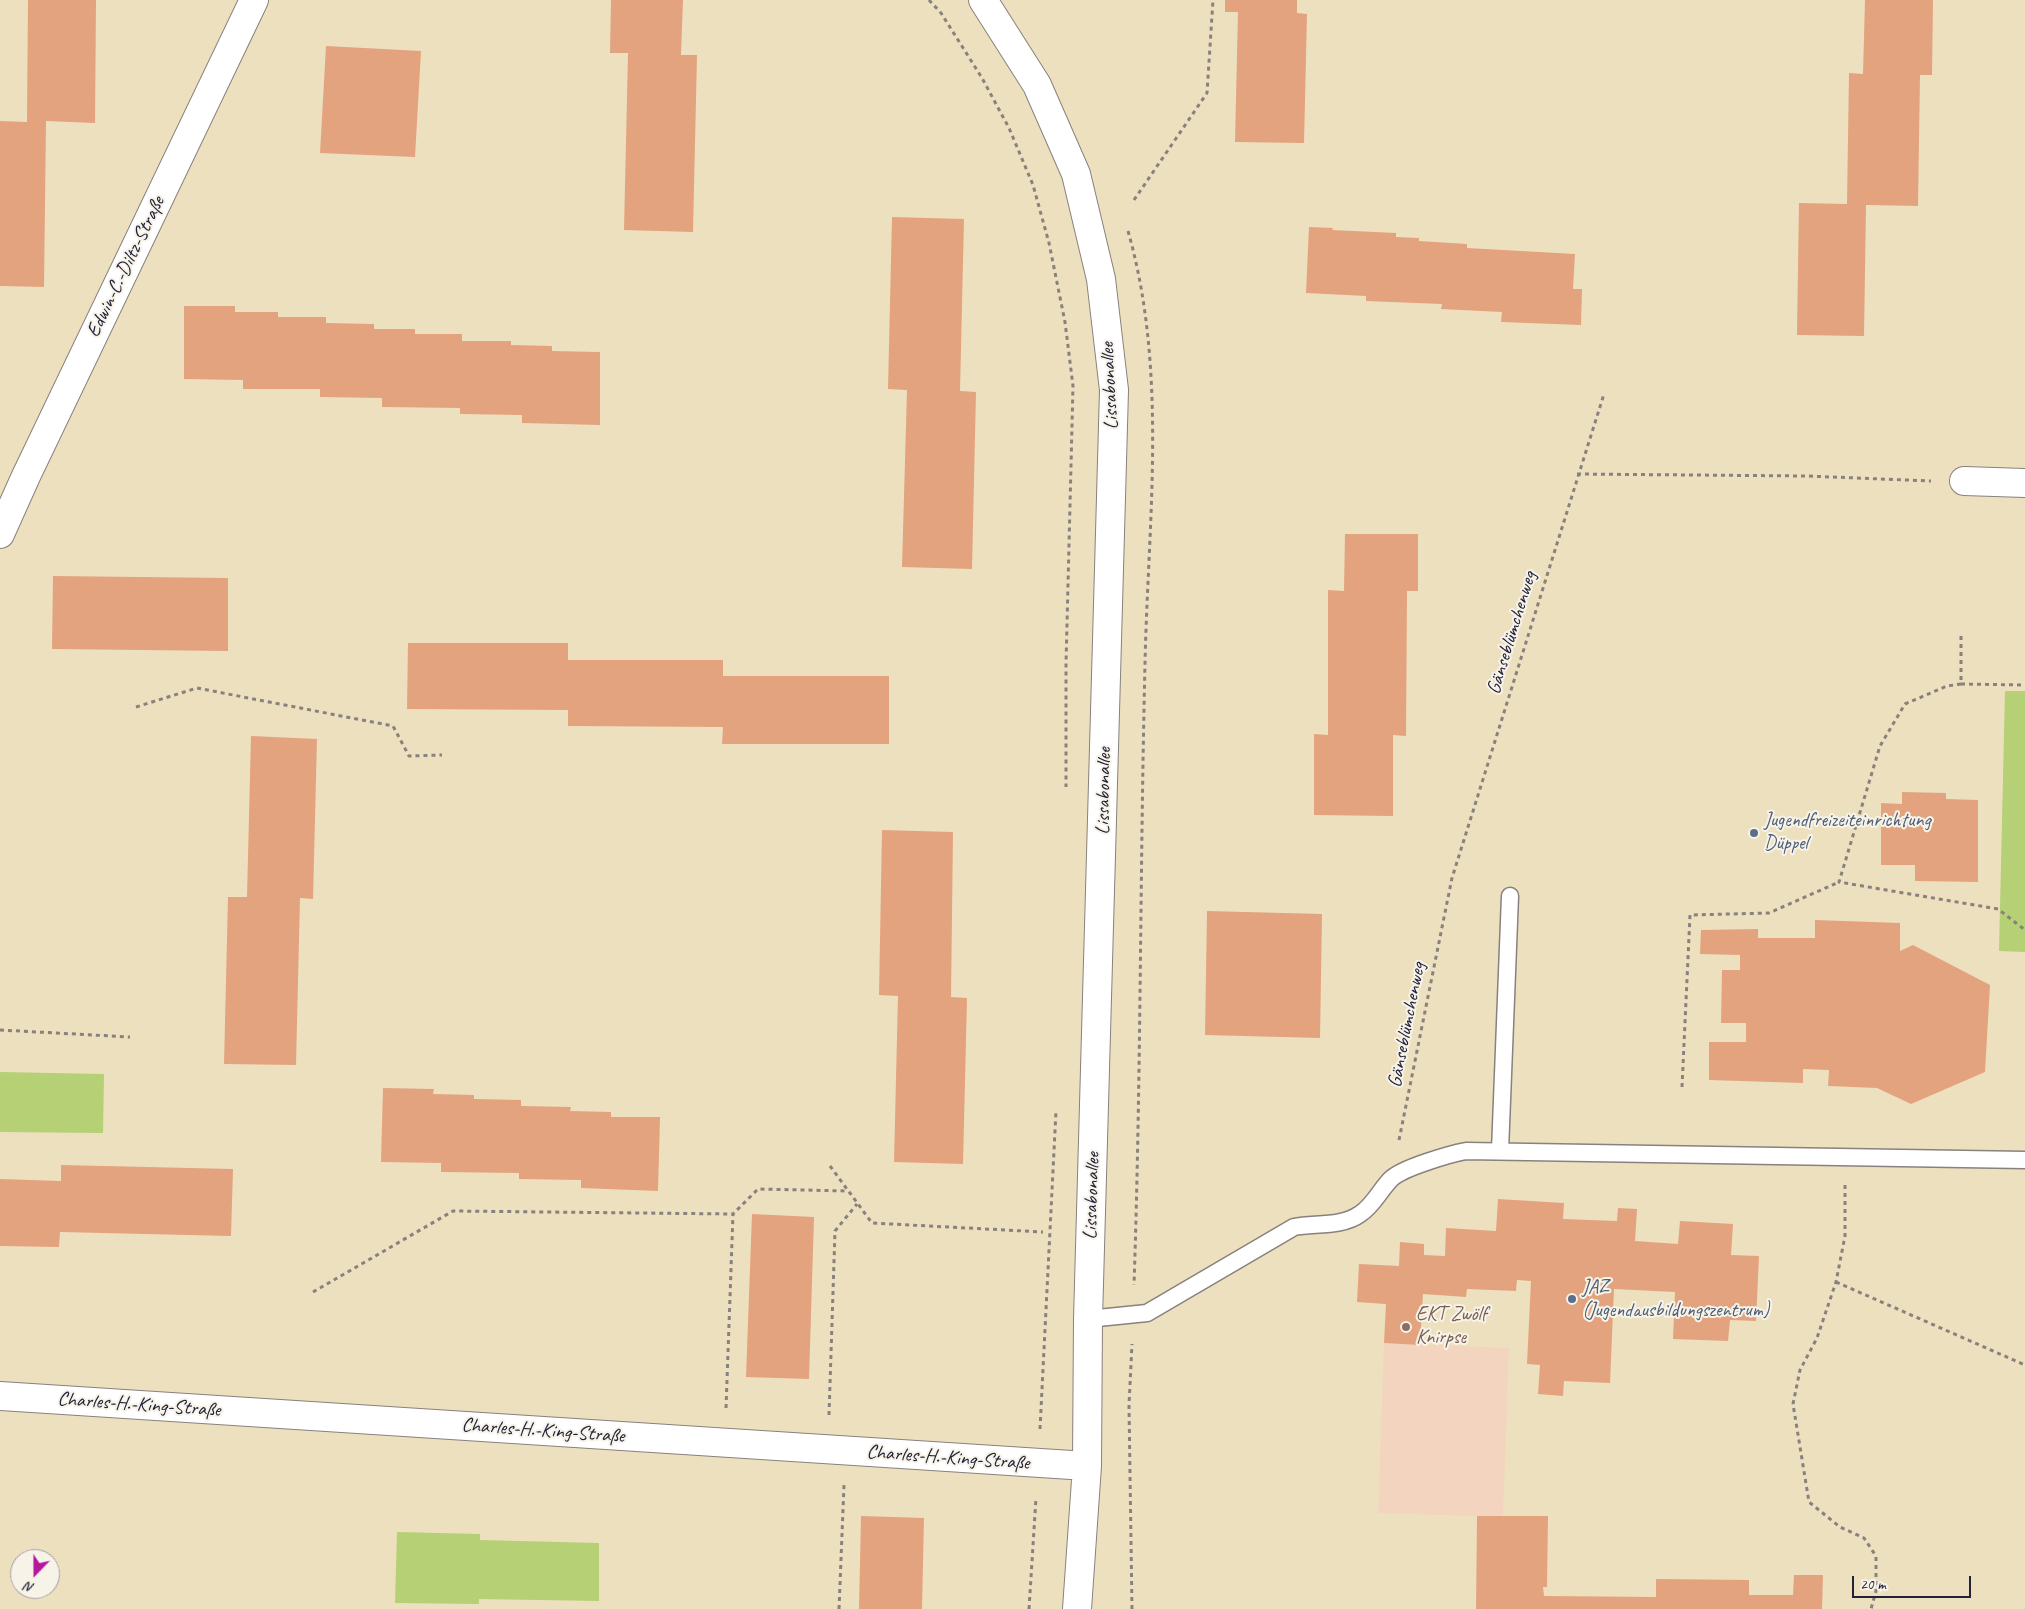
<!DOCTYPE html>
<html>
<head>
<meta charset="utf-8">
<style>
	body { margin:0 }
	#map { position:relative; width:2025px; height:1609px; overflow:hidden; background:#ede0bf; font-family:Caveat,sans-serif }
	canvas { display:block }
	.north { position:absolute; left:10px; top:1549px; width:50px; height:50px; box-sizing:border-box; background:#f7f3e8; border:1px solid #a29fa3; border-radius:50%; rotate:202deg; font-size:14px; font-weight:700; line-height:20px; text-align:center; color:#22223b }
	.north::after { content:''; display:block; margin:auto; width:18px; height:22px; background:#b5179e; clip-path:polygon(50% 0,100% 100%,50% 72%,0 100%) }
	.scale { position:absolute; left:1852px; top:1576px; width:119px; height:22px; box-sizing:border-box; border:2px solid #22223b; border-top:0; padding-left:6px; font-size:15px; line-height:18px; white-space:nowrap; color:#22223b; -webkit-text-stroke:4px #f7f3e8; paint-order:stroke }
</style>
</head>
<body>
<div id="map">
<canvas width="2025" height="1609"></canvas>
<div class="north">N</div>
<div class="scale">20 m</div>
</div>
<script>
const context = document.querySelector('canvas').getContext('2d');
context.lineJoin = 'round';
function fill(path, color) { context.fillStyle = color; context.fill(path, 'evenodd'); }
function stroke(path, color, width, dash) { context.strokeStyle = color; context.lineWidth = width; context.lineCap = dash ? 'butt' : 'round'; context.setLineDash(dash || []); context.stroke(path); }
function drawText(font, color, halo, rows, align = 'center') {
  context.font = font + ' Caveat,sans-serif'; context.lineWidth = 4; context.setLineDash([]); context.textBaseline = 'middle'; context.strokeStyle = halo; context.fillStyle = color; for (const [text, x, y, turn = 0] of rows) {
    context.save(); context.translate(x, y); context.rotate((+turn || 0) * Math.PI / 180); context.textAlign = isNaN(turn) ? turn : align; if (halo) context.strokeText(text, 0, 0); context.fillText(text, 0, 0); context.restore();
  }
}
fill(new Path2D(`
	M1384,1343L1509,1348L1503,1517L1378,1513Z`), '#f3d4be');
fill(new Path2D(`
	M2005,691H2025V952L1999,951Z
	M0,1072L104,1074L103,1133L0,1132Z
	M397,1532L480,1534V1540L599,1543V1601L479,1599V1604L395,1603Z`), '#b5d075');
fill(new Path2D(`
	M28,0H96L95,123L46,121L44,287L0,286V121L27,122Z
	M611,0H683L681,55H697L693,232L624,230L628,53H610Z
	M1225,0H1297V13L1307,14L1304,143L1235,142L1238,12H1225Z
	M1865,0H1933L1932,75H1920L1918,206L1866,205L1864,336L1797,335L1799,203L1847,204L1849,73L1863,74Z
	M326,46L421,51L415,157L320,153Z
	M892,217L964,219L960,391L976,392L972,569L902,567L907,390L888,389Z
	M1309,227L1333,228L1332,230L1396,233V237L1419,238V241L1467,244V248L1575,254L1573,289H1582L1581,325L1501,322L1502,312L1441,309L1442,304L1366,301V296L1306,293Z
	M184,306H235V312H278V317H326V323L374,324V329H415V334H462V341H511V345L552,346V351L600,352V425L522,423V415L460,414V408L382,407V398L320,397V389H243V380L184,379Z
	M1345,534H1418V591H1407L1406,736L1393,735V816L1314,815V734L1328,735V590L1344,591Z
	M53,576L228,578V651L52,649Z
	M408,643H568V660H723V676H889V744H722L723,727L568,726V710L407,709Z
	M251,736L317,739L313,899L300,898L296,1065L224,1064L228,897H247Z
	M1902,792L1946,793V799L1978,800V882L1915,881V865H1881V803L1902,804Z
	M882,830L953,832L951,997L967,998L963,1164L894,1162L898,996L879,995Z
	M1207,911L1322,914L1320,1038L1205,1035Z
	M1815,920L1900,923V951L1913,945L1990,985L1985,1072L1911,1104L1877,1088L1828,1086L1829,1070L1803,1069V1083L1709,1080V1042H1746V1023H1721L1722,970H1740V955L1700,954L1701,930L1758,929V938H1815Z
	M383,1088L434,1089L433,1094L474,1095V1099L521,1100V1106L571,1107L570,1111L611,1112V1117H660L658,1191L581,1188V1180L519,1179V1173L441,1172V1163L381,1162Z
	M61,1165L233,1169L231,1236L60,1232L59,1247L0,1246V1179L61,1181Z
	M1498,1199L1564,1203L1563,1219L1617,1221L1618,1208L1637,1209L1635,1241L1678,1244L1680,1221L1733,1224L1731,1255L1759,1256L1756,1321L1730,1320L1728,1341L1673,1339L1675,1292L1614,1289L1610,1383L1564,1381L1563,1396L1538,1394L1540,1365L1527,1364L1531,1281L1517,1280L1516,1291L1467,1289L1466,1297L1423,1294L1420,1345L1384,1343L1386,1304L1357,1302L1359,1264L1399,1266L1400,1242L1424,1244V1255L1445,1256L1446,1228L1496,1231Z
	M752,1214L814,1217L809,1379L746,1377Z
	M861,1516L924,1518L922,1609H859Z
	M1477,1516H1548L1547,1587H1543L1544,1596L1656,1597V1579L1749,1580V1595H1793L1794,1575H1823L1822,1609H1476Z`), '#e3a37e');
const service = new Path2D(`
	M1500,1151L1510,896
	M1088,1319L1147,1313L1294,1227C1315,1223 1342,1227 1360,1214C1373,1206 1380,1190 1391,1179C1402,1168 1450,1154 1466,1151L2025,1160`);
const minor = new Path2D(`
	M983,0L1037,85L1076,174L1101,279L1114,390L1088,1319L1087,1466L1077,1609
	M1964,481L2025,483
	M0,534L26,476L254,0
	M0,1396L1087,1466`);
stroke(service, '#88817d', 19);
stroke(minor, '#88817d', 30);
stroke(new Path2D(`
	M929,0L941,13L982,78L1009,128L1033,185L1049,243L1065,322L1073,386L1066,664V787
	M1134,200L1207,93L1213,0
	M1128,231C1168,371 1148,521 1145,664C1140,871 1141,1078 1134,1285
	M1577,474L1807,476L1931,481
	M1961,636V684L2025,685
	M1961,684L1947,686L1905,704L1880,746L1839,882L1998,909L2025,930
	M136,707L197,688L393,726L409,756L442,755
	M0,1030L130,1037
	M1682,1087L1690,915L1769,913L1839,882
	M1399,1140L1452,878L1604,394
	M830,1166L872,1223L1043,1232
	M1845,1185V1236L1836,1282L1817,1338L1800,1370L1793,1404L1809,1502L1840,1527L1864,1538L1876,1556V1591L1871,1609
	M1836,1282L2025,1365
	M313,1292L453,1211L733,1214
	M726,1408L733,1214L758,1189L848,1191
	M829,1415L835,1231L857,1204
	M1040,1429L1056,1111
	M839,1609L844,1485
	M1029,1609L1036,1498
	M1132,1609L1129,1405L1132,1344`), '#88817d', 3, [4, 4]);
stroke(service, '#fff', 16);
stroke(minor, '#fff', 28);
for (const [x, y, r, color] of [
	[1754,833,5,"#5c6f8a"],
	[1572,1299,5,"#5c6f8a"],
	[1406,1327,5,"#8d6e63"]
]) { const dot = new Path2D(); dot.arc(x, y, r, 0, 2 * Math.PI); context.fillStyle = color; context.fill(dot); stroke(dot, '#f7f3e8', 2); }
drawText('20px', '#22223b', '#f7f3e8', [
	["Edwin-C.-Diltz-Straße",126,267,-64],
	["Lissabonallee",1110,386,-93],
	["Gänseblümchenweg",1512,633,-73],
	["Lissabonallee",1104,791,-89],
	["Gänseblümchenweg",1407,1025,-79],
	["Lissabonallee",1092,1196,-88],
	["Charles-H.-King-Straße",139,1405,4],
	["Charles-H.-King-Straße",543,1431,4],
	["Charles-H.-King-Straße",948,1458,4]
]);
drawText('20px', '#4e5e75', '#f7f3e8', [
	["Jugendfreizeiteinrichtung",1764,821],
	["Düppel",1764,844],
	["JAZ",1582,1288],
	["(Jugendausbildungszentrum)",1582,1311]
], 'left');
drawText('20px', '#785e54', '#f7f3e8', [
	["EKT Zwölf",1416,1315],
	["Knirpse",1416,1338]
], 'left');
</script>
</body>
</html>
